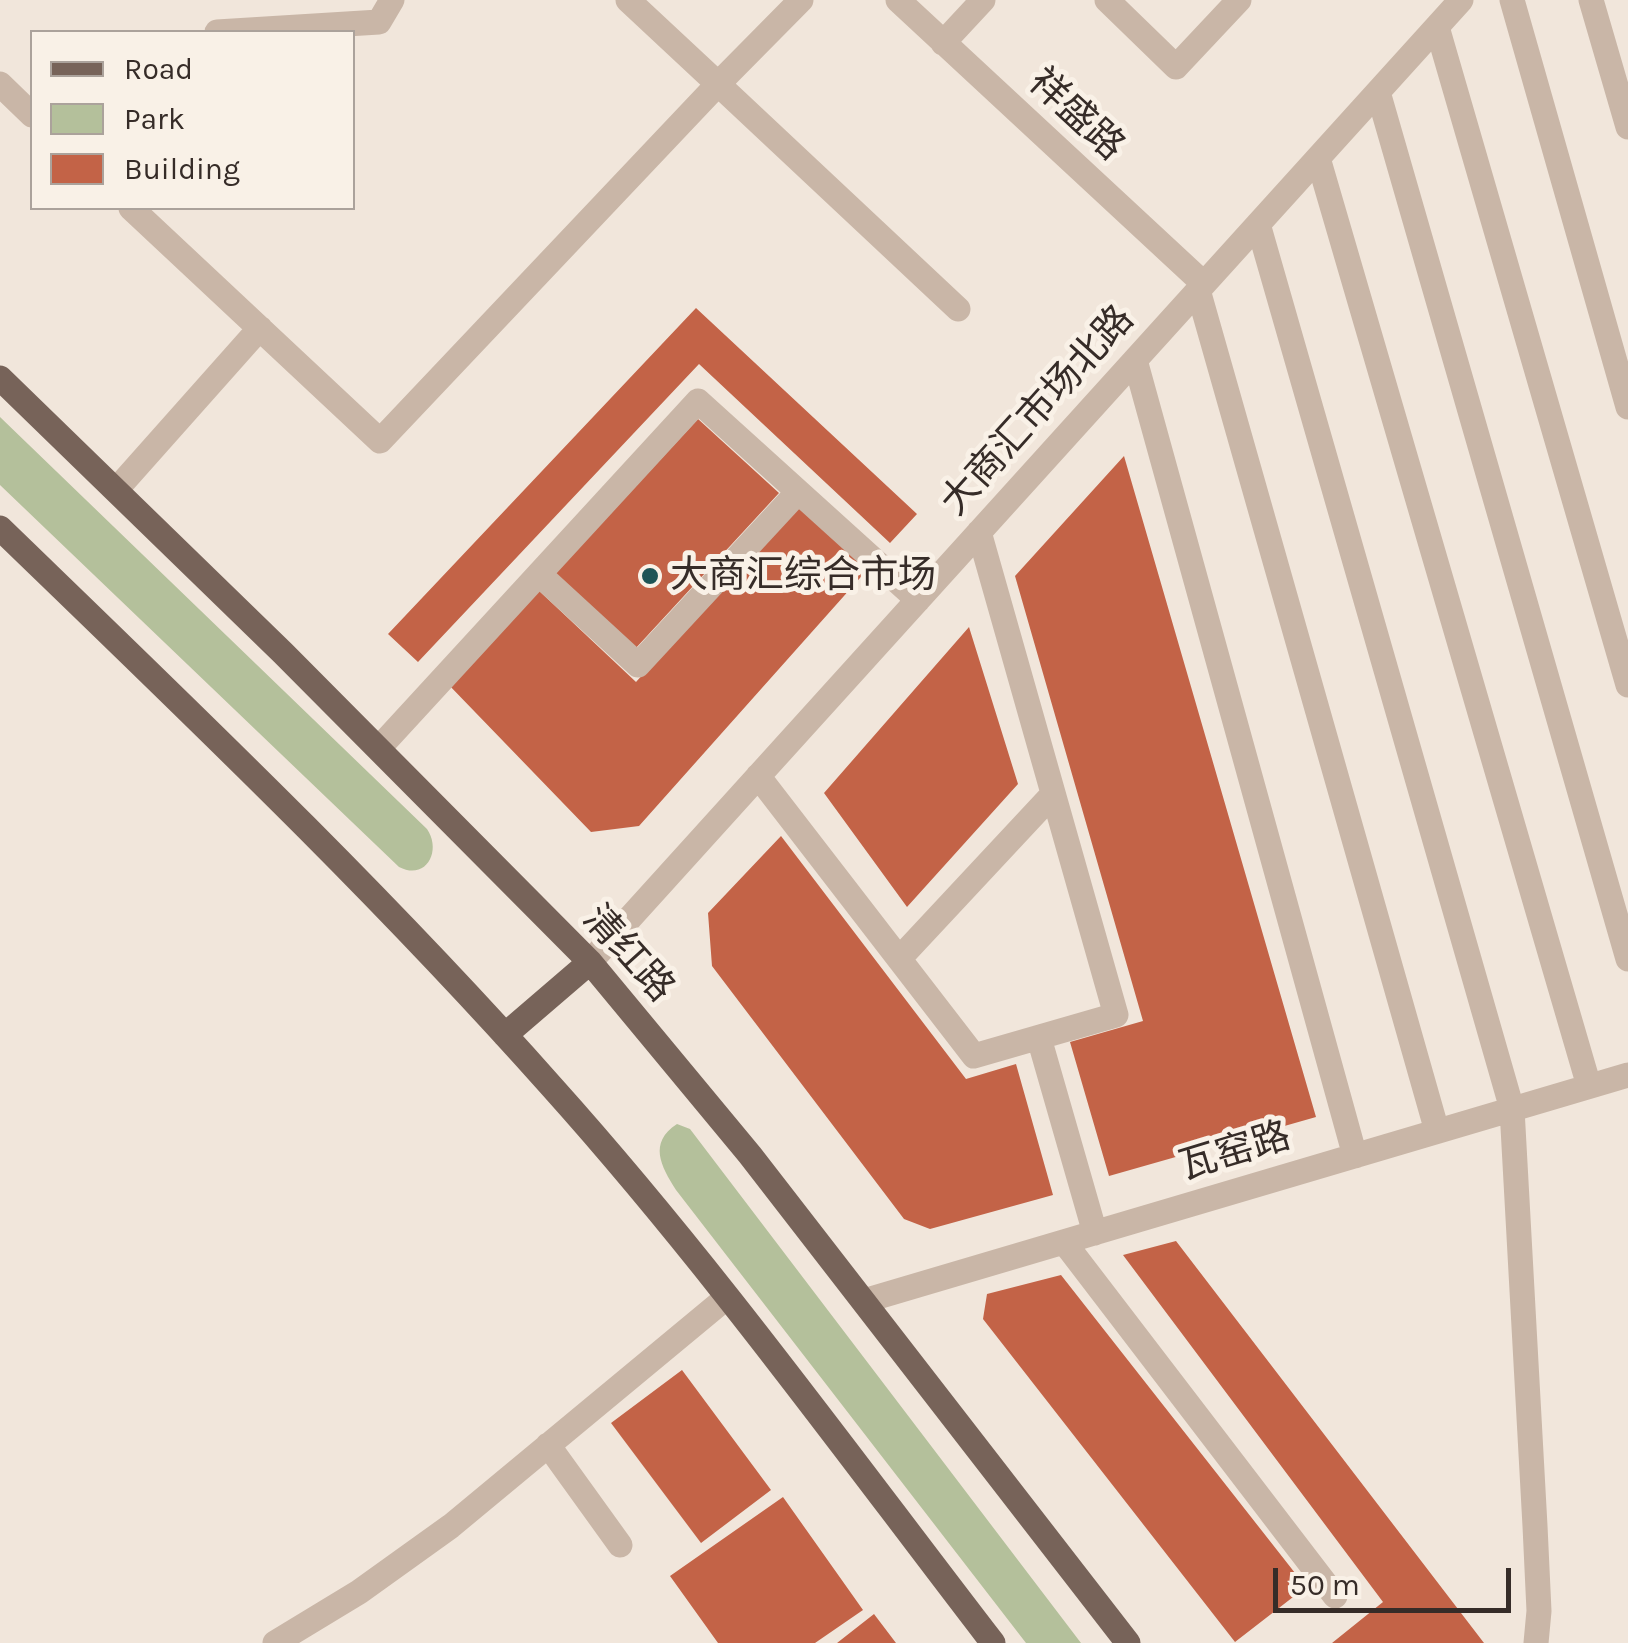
<!DOCTYPE html>
<html>
<head>
<meta charset="utf-8">
<style>
	body { margin:0 }
	#map { position:relative; width:1628px; height:1643px; overflow:hidden; background:#f1e6db; font-family:Karla,sans-serif }
	canvas { display:block }
	.legend { position:absolute; left:30px; top:30px; width:325px; height:180px; box-sizing:border-box; background:#f9f1e7; border:2px solid #aba29b; margin:0; padding:12px 18px; list-style:none; font-size:30px; color:#362c28 }
	.legend li { display:flex; align-items:center; gap:20px; height:50px }
	.legend b { width:50px; border:2px solid #aba29b }
	.scale { position:absolute; left:1273px; top:1568px; width:238px; height:45px; box-sizing:border-box; border:5px solid #362c28; border-top:0; padding-left:12px; font-size:30px; line-height:35px; white-space:nowrap; color:#362c28; -webkit-text-stroke:8px #f9f1e7; paint-order:stroke }
</style>
</head>
<body>
<div id="map">
<canvas width="1628" height="1643"></canvas>
<ul class="legend">
<li><b style="height:12px;background:#776359"></b>Road</li>
<li><b style="height:28px;background:#b4c09b"></b>Park</li>
<li><b style="height:28px;background:#c36347"></b>Building</li>
</ul>
<div class="scale">50 m</div>
</div>
<script>
const context = document.querySelector('canvas').getContext('2d');
context.lineJoin = 'round';
function fill(path, color) { context.fillStyle = color; context.fill(path, 'evenodd'); }
function stroke(path, color, width, dash) { context.strokeStyle = color; context.lineWidth = width; context.lineCap = dash ? 'butt' : 'round'; context.setLineDash(dash || []); context.stroke(path); }
function drawText(font, color, halo, rows, align = 'center') {
  context.font = font + ' Karla,"Noto Sans SC",sans-serif'; context.lineWidth = 10; context.setLineDash([]); context.textBaseline = 'middle'; context.strokeStyle = halo; context.fillStyle = color; for (const [text, x, y, turn = 0] of rows) {
    context.save(); context.translate(x, y); context.rotate((+turn || 0) * Math.PI / 180); context.textAlign = isNaN(turn) ? turn : align; if (halo) context.strokeText(text, 0, 0); context.fillText(text, 0, 0); context.restore();
  }
}
fill(new Path2D(`
	M0,417L427,829C442,851 426,881 399,867L0,485Z
	M677,1124L690,1129L1081,1643H1026L676,1190C661,1166 648,1143 677,1124Z`), '#b4c09b');
fill(new Path2D(`
	M696,308L917,514L890,543L699,364L418,662L388,634Z
	M698,419L779,493L635,649L554,574Z
	M1124,456L1316,1117L1109,1176L1070,1042L1143,1021L1015,576Z
	M797,504L868,569L639,826L591,832L446,682L534,586L636,682Z
	M969,627L1018,784L907,907L824,793Z
	M781,836L966,1079L1016,1064L1053,1195L930,1229L904,1219L712,966L708,913Z
	M1176,1241L1484,1643H1332L1383,1602L1123,1255Z
	M1061,1275L1306,1587L1235,1642L983,1319L987,1294Z
	M682,1370L771,1490L701,1543L611,1423Z
	M783,1497L863,1610L815,1643H718L670,1576Z
	M874,1614L896,1643H837Z`), '#c36347');
stroke(new Path2D(`
	M801,0L718,84L958,309
	M898,0L1204,284
	M1107,0L1176,67L1239,0
	M1512,0L1628,407
	M1591,0L1628,127
	M1437,27L1628,685
	M217,32L379,22L392,0
	M943,43L983,0
	M0,84L32,115
	M1378,92L1628,959
	M1318,158L1589,1086
	M131,208L380,441L718,84L628,0
	M1258,224L1512,1109L1535,1526L1539,1611L1536,1643
	M1198,290L1437,1131
	M1135,360L1355,1156
	M116,490L260,328
	M539,574L638,665L798,492
	M379,748L698,401L918,600
	M758,776L974,1056L1116,1015L979,532
	M899,959L1053,794
	M590,962L1461,0
	M1039,1038L1095,1233
	M1064,1242L1335,1596
	M864,1301L1628,1075
	M548,1445L620,1545
	M275,1643L359,1592L451,1526L726,1298`), '#c9b6a7', 25);
stroke(new Path2D(`
	M0,378L283,653L590,962L750,1155L1128,1643
	M0,528C188,710 378,891 552,1087C710,1263 849,1456 993,1643
	M505,1035L590,962`), '#776359', 25);
for (const [x, y, r, color] of [
	[650,576,10,"#1e5456"]
]) { const dot = new Path2D(); dot.arc(x, y, r, 0, 2 * Math.PI); context.fillStyle = color; context.fill(dot); stroke(dot, '#f9f1e7', 4); }
drawText('38px', '#362c28', '#f9f1e7', [
	["祥盛路",1076,115,43],
	["大商汇市场北路",1038,411,-48],
	["清红路",628,954,48],
	["瓦窑路",1235,1152,-17]
]);
drawText('38px', '#362c28', '#f9f1e7', [
	["大商汇综合市场",670,576]
], 'left');
</script>
</body>
</html>
